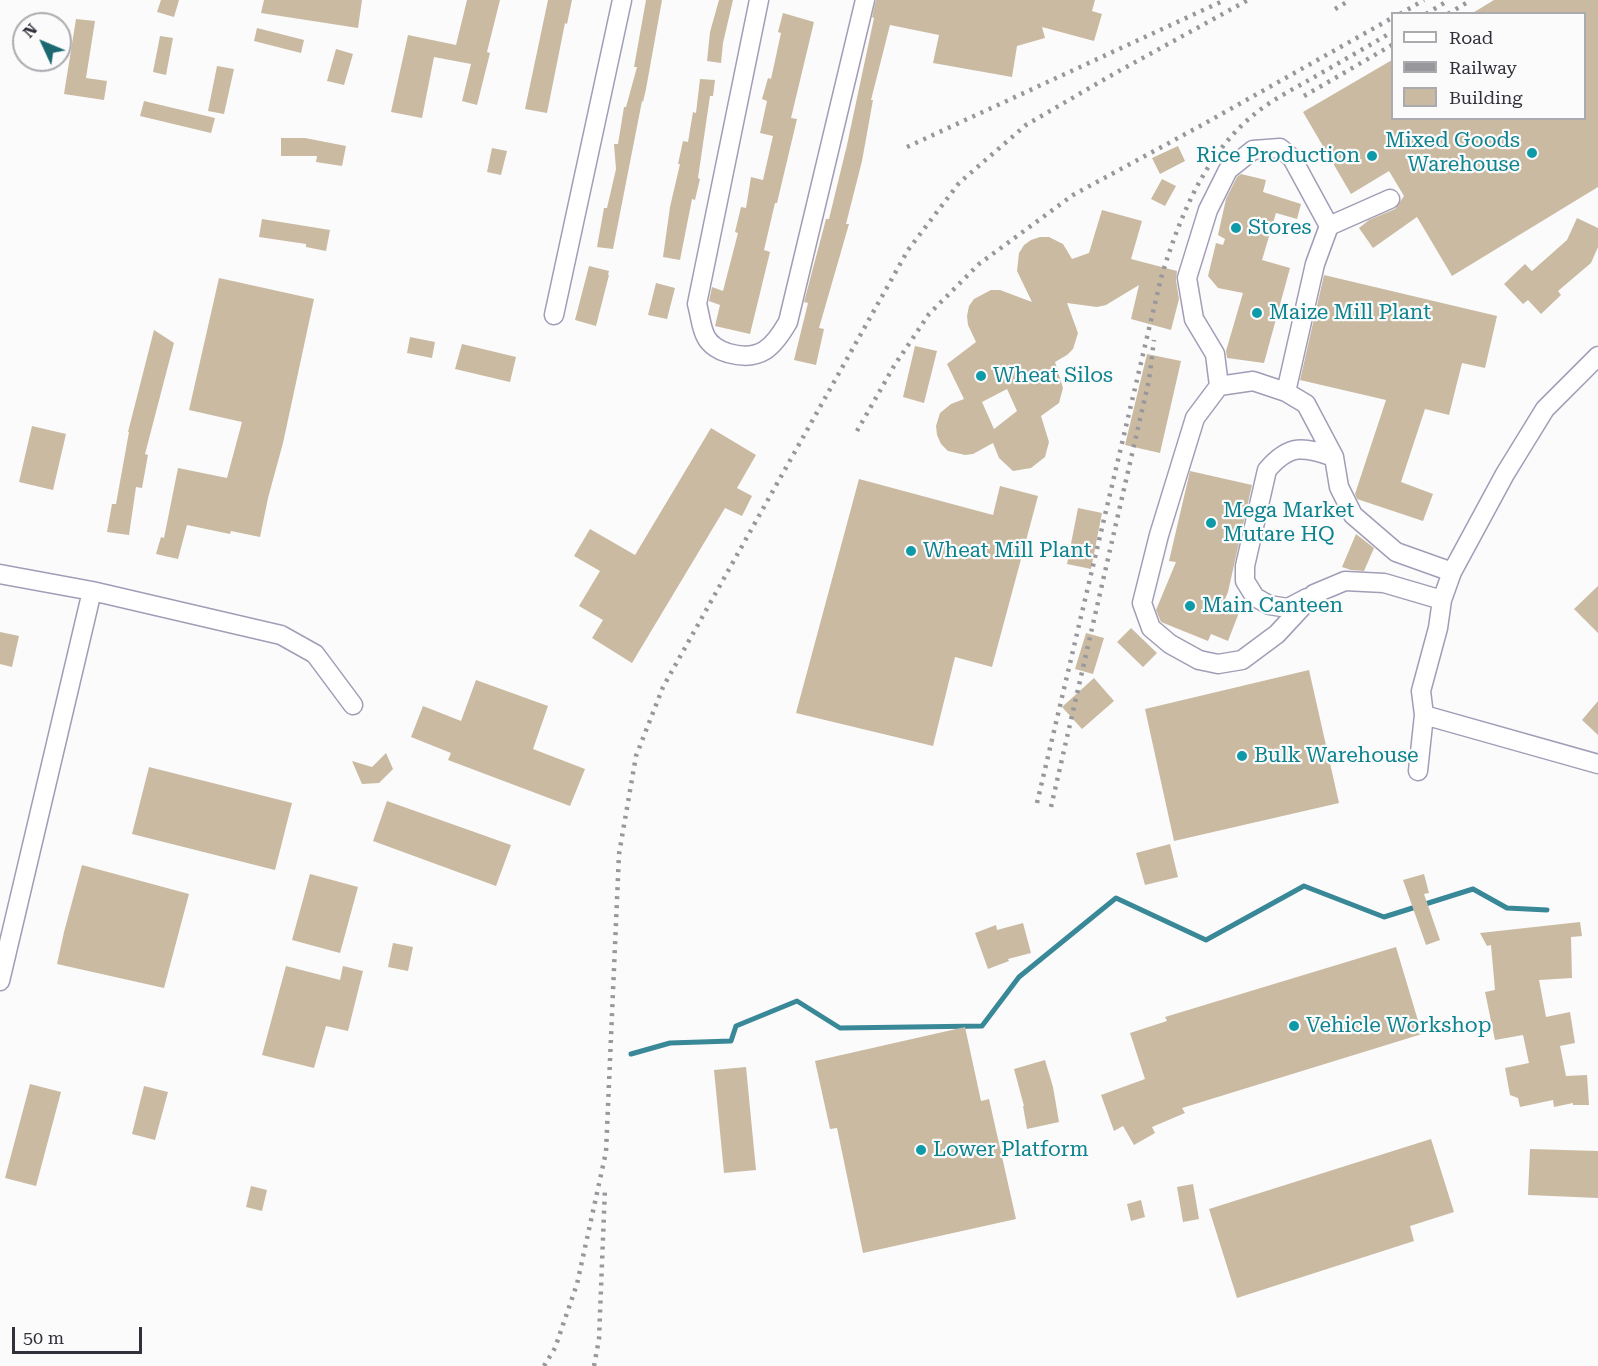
<!DOCTYPE html>
<html>
<head>
<meta charset="utf-8">
<style>
	body { margin:0 }
	#map { position:relative; width:1598px; height:1366px; overflow:hidden; background:#fbfbfb; font-family:"Roboto Serif",serif }
	canvas { display:block }
	.legend { position:absolute; left:1391px; top:12px; width:195px; height:108px; box-sizing:border-box; background:#fbfbfb; border:2px solid #abaaae; margin:0; padding:8px 10px; list-style:none; font-size:18px; color:#32313b }
	.legend li { display:flex; align-items:center; gap:12px; height:30px }
	.legend b { width:30px; border:2px solid #abaaae }
	.north { position:absolute; left:12px; top:12px; width:60px; height:60px; box-sizing:border-box; background:#fbfbfb; border:2px solid #abaaae; border-radius:50%; rotate:314deg; font-size:16px; font-weight:700; line-height:24px; text-align:center; color:#32313b }
	.north::after { content:''; display:block; margin:auto; width:21px; height:27px; background:#1c6871; clip-path:polygon(50% 0,100% 100%,50% 72%,0 100%) }
	.scale { position:absolute; left:12px; top:1327px; width:130px; height:27px; box-sizing:border-box; border:3px solid #32313b; border-top:0; padding-left:8px; font-size:18px; line-height:21px; white-space:nowrap; color:#32313b; -webkit-text-stroke:4px #fbfbfb; paint-order:stroke }
</style>
</head>
<body>
<div id="map">
<canvas width="1598" height="1366"></canvas>
<ul class="legend">
<li><b style="height:8px;background:#fff"></b>Road</li>
<li><b style="height:8px;background:#97979c"></b>Railway</li>
<li><b style="height:16px;background:#cabaa1"></b>Building</li>
</ul>
<div class="north">N</div>
<div class="scale">50 m</div>
</div>
<script>
const context = document.querySelector('canvas').getContext('2d');
context.lineJoin = 'round';
function stroke(path, color, width, dash) { context.strokeStyle = color; context.lineWidth = width; context.lineCap = dash ? 'butt' : 'round'; context.setLineDash(dash || []); context.stroke(path); }
function fill(path, color) { context.fillStyle = color; context.fill(path, 'evenodd'); }
function drawText(font, color, halo, rows, align = 'center') {
  context.font = font + ' "Roboto Serif",serif'; context.lineWidth = 4.5; context.setLineDash([]); context.textBaseline = 'middle'; context.strokeStyle = halo; context.fillStyle = color; for (const [text, x, y, turn = 0] of rows) {
    context.save(); context.translate(x, y); context.rotate((+turn || 0) * Math.PI / 180); context.textAlign = isNaN(turn) ? turn : align; if (halo) context.strokeText(text, 0, 0); context.fillText(text, 0, 0); context.restore();
  }
}
stroke(new Path2D(`
	M631,1054L670,1043L731,1041L736,1026L797,1001L840,1028L982,1026L1019,977L1116,898L1206,940L1304,886L1384,917L1473,889L1507,908L1547,910`), '#388898', 5);
fill(new Path2D(`
	M161,0H179L174,17L157,12Z
	M264,0H362L358,28L261,13Z
	M467,0H500L487,52L490,53L477,105L462,101L471,64L434,57L422,118L391,112L408,35L456,45Z
	M548,0H572L567,24L565,23L547,113L525,109Z
	M646,0H662L646,89L643,102L642,101L613,249L597,247L604,208H607L616,169L614,144H618L624,107H626L637,67H634Z
	M719,0H733L723,43L721,63L707,61L710,32Z
	M876,0H1095L1092,11L1102,14L1094,41L1042,27L1045,38L1017,46L1012,77L933,63L939,35L890,25L871,100H873L862,161L846,224H849L819,328L824,329L816,365L794,360L808,303L804,302L826,219H829L847,145L874,18L872,17Z
	M1494,0H1598V187L1452,276L1417,217L1373,248L1359,228L1369,220L1395,209L1404,196L1389,171L1351,194L1303,112L1392,60V118H1584V14H1471Z
	M783,13L814,22L791,118L797,119L777,203H775L764,250L770,252L750,334L715,326L720,305L709,301L712,287L723,291L738,233L735,232L741,207L746,208L751,177L763,180L773,136L760,133L767,101L762,99L768,78L771,79L781,33L778,32Z
	M76,19L95,21L86,78L107,81L104,100L64,94Z
	M257,28L304,40L301,53L254,41Z
	M160,36L173,38L166,75L153,72Z
	M336,49L353,54L344,85L327,81Z
	M217,66L234,69L224,114L208,111Z
	M700,79L715,80L713,96H710L698,178L700,179L695,200L692,199L680,260L663,257L670,207L680,164H678L683,141L688,142L693,112L696,113Z
	M144,101L215,118L211,133L140,116Z
	M281,138H305L346,146L342,166L316,162L317,156H281Z
	M1178,146L1185,161L1160,174L1152,158Z
	M492,148L507,151L501,175L487,172Z
	M1241,174L1266,180L1263,192L1301,204L1297,219L1276,213L1262,260L1290,268L1264,363L1227,358L1226,351L1243,293L1218,288L1208,276L1216,243L1223,245L1225,239L1218,235L1226,199L1237,177Z
	M1162,179L1176,186L1165,206L1151,199Z
	M1102,210L1142,221L1131,259L1177,271L1176,280L1179,299L1171,330L1131,319L1139,285L1106,305L1097,307L1067,303L1078,333L1073,349L1067,355L1055,362L1063,388L1059,403L1041,416L1049,442L1045,457L1031,468L1013,471L999,458L993,443L973,454L965,455L948,451L941,444L937,435L936,426L940,413L951,404L964,399L947,364L976,342L968,325L967,316L969,306L974,299L991,290H1000L1032,302L1017,271L1019,253L1024,245L1031,240L1040,237H1049L1063,244L1072,259L1089,253ZM1007,389L1017,411L994,429L982,402Z
	M1577,218L1598,228V247L1591,263L1558,291L1561,295L1541,314L1528,300L1523,304L1504,284L1525,264L1532,271L1567,240Z
	M262,219L330,230L326,251L306,247V244L259,237Z
	M589,266L609,271L608,275H609L596,326L575,320Z
	M1324,275L1497,316L1485,368L1462,363L1449,415L1425,409L1401,482L1433,494L1423,521L1357,499L1355,494L1386,400L1300,380Z
	M219,278L314,299L283,443L268,498L260,537L231,531L230,534L187,525L178,559L156,554L161,537L164,538L178,468L227,478L242,422L189,410Z
	M656,283L675,288L667,319L648,315Z
	M154,330L174,343L145,454L148,455L142,488L136,487L129,535L107,532L112,504H116L129,432H128Z
	M410,337L435,342L432,358L407,353Z
	M462,344L516,357L510,382L455,369Z
	M915,346L937,351L924,403L903,397Z
	M1147,354L1181,361L1160,453L1125,445Z
	M32,426L66,434L53,490L19,482Z
	M711,428L756,455L737,488L752,496L742,516L725,508L632,663L592,638L603,620L579,606L600,571L574,556L590,529L635,555Z
	M1190,471L1252,485L1228,592L1223,604L1240,610L1228,641L1211,634L1208,641L1161,622L1156,610L1176,562L1169,561Z
	M859,479L993,515L1000,486L1038,496L992,667L955,657L933,746L796,713Z
	M1078,508L1102,513L1091,569L1067,564Z
	M1356,534L1374,548L1364,571L1351,570L1342,567Z
	M1598,586V633L1574,609Z
	M1131,628L1157,653L1143,667L1117,642Z
	M0,632L19,636L12,667L0,664Z
	M1086,633L1104,638L1093,674L1075,669Z
	M1309,670L1339,803L1174,841L1145,709Z
	M1094,678L1114,701L1082,729L1062,707Z
	M476,680L548,706L533,749L585,769L570,806L448,760L451,753L411,737L423,706L461,721Z
	M1598,701V735L1582,720Z
	M386,753L393,769L379,783L362,784L352,761L372,767Z
	M149,767L292,803L275,870L132,834Z
	M387,801L511,845L496,886L373,841Z
	M1170,844L1178,877L1145,885L1136,853Z
	M82,865L189,894L164,988L57,964L64,932Z
	M310,874L358,887L340,953L292,940Z
	M1424,874L1429,893L1424,894L1440,940L1426,945L1403,880Z
	M1580,922L1582,936L1571,937L1572,978L1539,980L1546,1017L1570,1012L1575,1043L1560,1046L1566,1076L1587,1075L1589,1105H1573V1103L1554,1107L1553,1100L1520,1107L1518,1098L1510,1095L1505,1068L1529,1063L1523,1035L1495,1040L1485,992L1495,990L1491,945L1487,946L1480,933Z
	M1023,923L1031,953L1008,959L1009,961L988,969L975,933L996,925L997,930Z
	M393,943L413,947L408,971L388,967Z
	M1396,947L1422,1034L1182,1108L1185,1113L1152,1127L1155,1133L1134,1145L1123,1126L1114,1131L1101,1095L1145,1079L1130,1033L1167,1021L1165,1017Z
	M286,966L340,980L343,966L363,971L348,1031L326,1026L314,1068L262,1055Z
	M965,1027L981,1101L989,1099L1016,1219L863,1253L837,1128L830,1129L815,1061Z
	M1045,1060L1053,1087L1059,1122L1027,1129L1023,1106H1024L1014,1069Z
	M746,1067L756,1170L724,1173L714,1070Z
	M30,1084L61,1092L36,1186L5,1178Z
	M144,1086L168,1092L155,1140L132,1134Z
	M1431,1139L1454,1212L1410,1226L1414,1241L1237,1298L1209,1209Z
	M1530,1149L1598,1151V1198L1528,1195Z
	M1193,1184L1199,1219L1183,1222L1177,1187Z
	M251,1186L267,1190L262,1211L246,1207Z
	M1141,1200L1145,1217L1131,1221L1127,1204Z`), '#cabaa1');
const minor = new Path2D(`
	M759,0L697,304C700,314 701,328 706,337C710,345 720,351 728,353C760,362 773,348 788,322L865,0
	M554,315L622,0
	M1219,386L1215,354L1194,319L1187,278L1208,210L1228,170L1253,150L1280,148L1292,158L1329,226
	M1286,392L1315,264L1329,226L1390,199
	M0,574L92,591L281,635L315,654L353,705
	M1307,598L1288,608L1269,605L1255,597L1245,581V566L1267,470C1290,443 1303,447 1334,457
	M1442,600L1384,583L1345,581L1314,594L1277,634L1242,660L1218,664L1199,660L1170,644L1151,628L1142,603L1159,535L1195,418L1219,386L1253,381L1286,392L1306,404L1334,457L1339,487L1353,515L1396,552L1452,572
	M1424,715L1598,764
	M1418,771L1424,715L1421,691L1438,628L1442,600L1452,572L1505,474L1545,409L1598,356
	M0,981L92,591`);
stroke(minor, '#a19db7', 21);
stroke(minor, '#fff', 18);
stroke(new Path2D(`
	M1335,9L1350,0
	M1400,14L1424,0
	M1426,14L1449,0
	M1448,14L1471,0
	M1304,96L1392,45
	M907,147L1225,0
	M857,431L894,366L929,314L979,264L1073,195L1202,125L1392,18
	M1037,803L1161,278C1179,219 1203,158 1251,117C1268,102 1290,91 1309,80C1337,64 1365,48 1392,32
	M1051,807L1149,380L1154,340
	M544,1366L555,1348L577,1284L606,1152L619,854L636,756L663,687L908,250L959,183L1026,125L1110,76L1248,0
	M594,1366L599,1339L605,1188`), '#97979c', 4.5, [3, 6]);
for (const [x, y, r, color] of [
	[1532,153,6,"#0f9aa8"],
	[1372,156,6,"#0f9aa8"],
	[1236,228,6,"#0f9aa8"],
	[1257,313,6,"#0f9aa8"],
	[981,376,6,"#0f9aa8"],
	[1211,523,6,"#0f9aa8"],
	[911,551,6,"#0f9aa8"],
	[1190,606,6,"#0f9aa8"],
	[1242,756,6,"#0f9aa8"],
	[1294,1026,6,"#0f9aa8"],
	[921,1150,6,"#0f9aa8"]
]) { const dot = new Path2D(); dot.arc(x, y, r, 0, 2 * Math.PI); context.fillStyle = color; context.fill(dot); stroke(dot, '#fbfbfb', 2); }
drawText('21px', '#0d838f', '#fbfbfb', [
	["Mixed Goods",1520,141,"right"],
	["Warehouse",1520,165,"right"],
	["Rice Production",1360,156,"right"],
	["Stores",1248,228],
	["Maize Mill Plant",1269,313],
	["Wheat Silos",993,376],
	["Mega Market",1223,511],
	["Mutare HQ",1223,535],
	["Wheat Mill Plant",923,551],
	["Main Canteen",1202,606],
	["Bulk Warehouse",1254,756],
	["Vehicle Workshop",1306,1026],
	["Lower Platform",933,1150]
], 'left');
</script>
</body>
</html>
